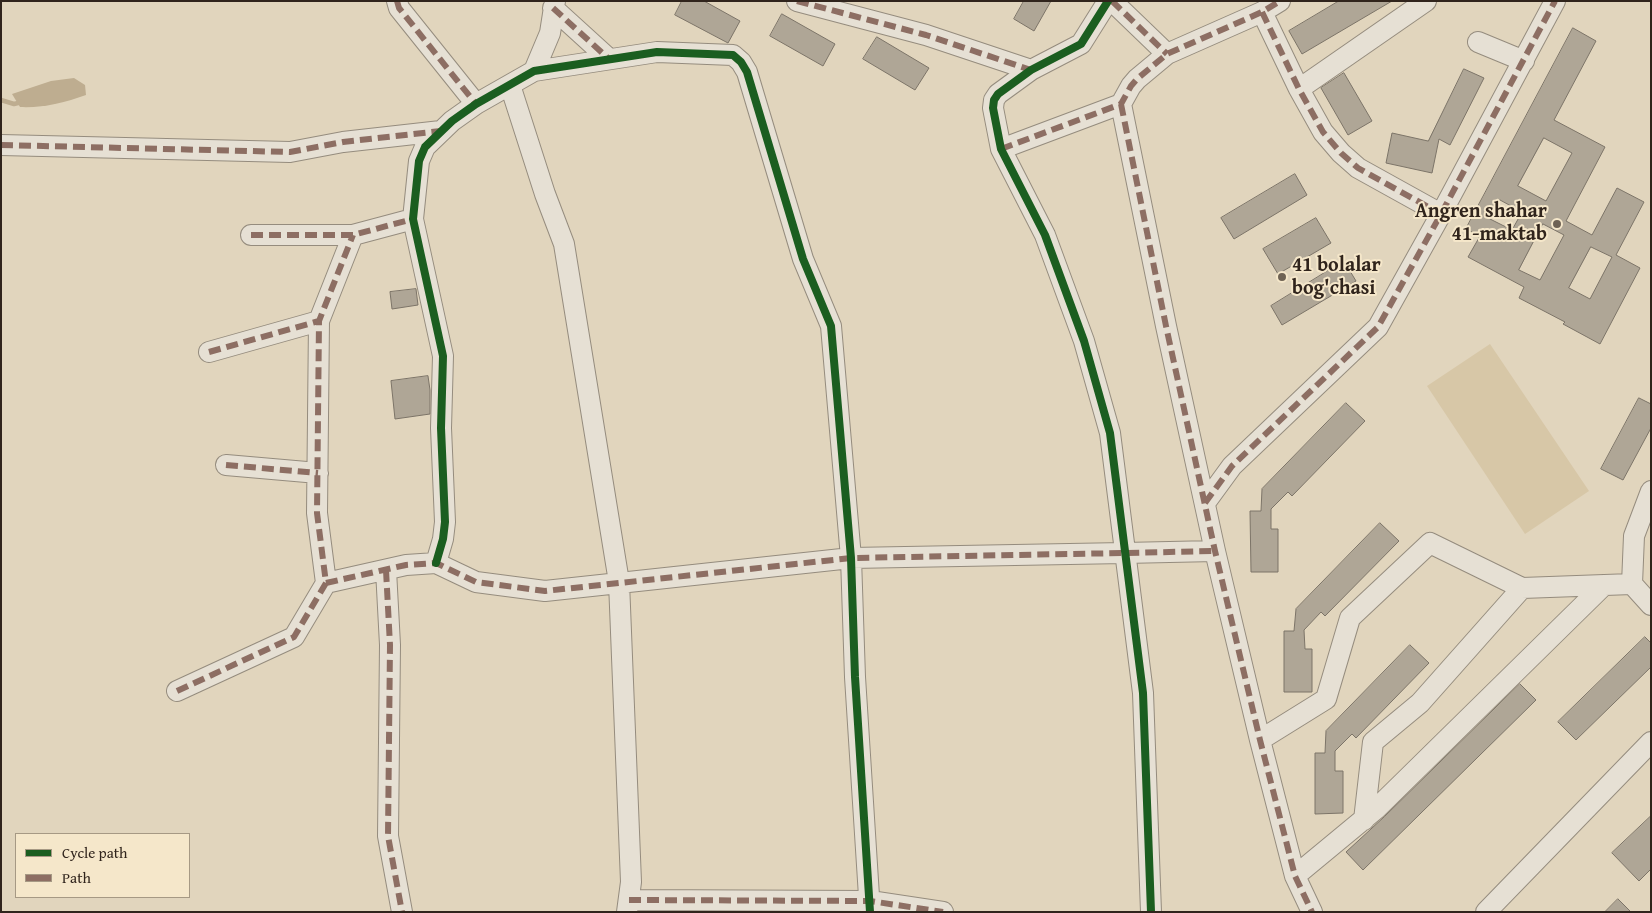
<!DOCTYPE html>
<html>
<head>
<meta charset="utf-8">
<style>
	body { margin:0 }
	#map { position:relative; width:1652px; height:913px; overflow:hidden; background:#e1d5bd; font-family:"Gentium Book Plus",serif }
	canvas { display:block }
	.frame { position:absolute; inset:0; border:2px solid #30241c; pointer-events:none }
	.legend { position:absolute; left:15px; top:833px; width:175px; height:65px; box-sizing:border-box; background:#f5e7ca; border:1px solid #a69984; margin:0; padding:6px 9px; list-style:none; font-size:15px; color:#30241c }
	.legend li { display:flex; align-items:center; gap:10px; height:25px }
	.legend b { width:25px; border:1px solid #a69984 }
</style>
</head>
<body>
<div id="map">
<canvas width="1652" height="913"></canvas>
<div class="frame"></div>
<ul class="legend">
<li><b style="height:6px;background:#1b5e20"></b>Cycle path</li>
<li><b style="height:6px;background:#8d6e63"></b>Path</li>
</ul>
</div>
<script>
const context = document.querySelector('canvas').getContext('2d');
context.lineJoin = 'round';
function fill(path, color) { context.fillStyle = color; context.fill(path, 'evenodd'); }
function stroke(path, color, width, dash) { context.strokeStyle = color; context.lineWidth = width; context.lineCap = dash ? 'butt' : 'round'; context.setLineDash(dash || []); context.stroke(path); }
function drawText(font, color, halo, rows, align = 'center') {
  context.font = font + ' "Gentium Book Plus",serif'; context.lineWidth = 4; context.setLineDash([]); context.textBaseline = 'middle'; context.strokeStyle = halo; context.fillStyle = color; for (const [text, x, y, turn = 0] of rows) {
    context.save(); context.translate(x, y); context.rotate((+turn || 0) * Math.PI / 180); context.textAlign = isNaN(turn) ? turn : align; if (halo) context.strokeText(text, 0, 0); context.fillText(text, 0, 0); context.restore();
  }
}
fill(new Path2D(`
	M1490,344L1589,491L1525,534L1427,386Z`), '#d7c7a7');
fill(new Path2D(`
	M74,78L85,85L86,95C64,103 43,108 20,107L12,94L51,81Z`), '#bead90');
stroke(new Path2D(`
	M1,100L14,104L22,102`), '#bead90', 4.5);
const building = new Path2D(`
	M682,1H704L740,21L728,43L675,15Z
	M1024,1H1051L1034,31L1014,19Z
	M1339,1H1392L1302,54L1289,31Z
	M782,14L835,44L823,66L770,36Z
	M1573,28L1596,41L1554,120L1605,147L1566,221L1592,235L1617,188L1644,202L1616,255L1640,268L1600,344L1563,324L1565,322L1519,298L1524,287L1468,257L1480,236L1466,229ZM1544,138L1572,153L1546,201L1518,186ZM1500,200L1522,212L1512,230L1490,219ZM1543,224L1564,235L1540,280L1519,270ZM1591,247L1612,257L1590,299L1569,288Z
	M877,37L929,68L915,90L863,59Z
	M1464,69L1484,78L1450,145L1439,139L1432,173L1386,163L1392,133L1428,141Z
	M1344,73L1372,121L1348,135L1321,88Z
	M1295,174L1307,195L1234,239L1221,218Z
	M1316,218L1331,243L1278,274L1263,249Z
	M1344,261L1356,281L1282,325L1271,306Z
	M416,289L418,305L392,309L390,292Z
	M428,376L430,390V414L395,419L391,381Z
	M1639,398L1651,404V428L1623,480L1601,469Z
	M1346,403L1365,421L1292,496L1288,492L1271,509V529H1278V572H1251L1250,511H1261L1262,489Z
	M1380,523L1399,541L1325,616L1321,612L1304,630L1305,649H1312V692H1284V631H1294L1296,609Z
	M1645,637L1651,643V667L1576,740L1558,722Z
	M1410,645L1429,663L1356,738L1352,734L1335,751V771H1343V813L1315,814V753H1325L1326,731Z
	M1520,684L1536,700L1363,870L1346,852L1384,817Z
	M1651,816V869L1639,881L1612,853Z
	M1618,899L1631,912H1605Z`);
fill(building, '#afa696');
stroke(building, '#7c7468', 1);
const minor = new Path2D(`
	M397,1L399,8L476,104
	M797,1L926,35L1031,70
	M1108,1L1081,44L1031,70L998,94L994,100L993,108L1001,149L1045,235L1084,341L1110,433L1143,693L1151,912
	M1112,1L1167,54
	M553,8L609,59
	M1262,12L1299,89L1323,132L1341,153L1358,168L1441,214
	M1478,42L1524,61
	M534,71L550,33L555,1
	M510,85L545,194L564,244L619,582L631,882L627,912
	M1299,89L1426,1
	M1121,104L1166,326L1215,551L1260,740L1295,876L1312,912
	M1,145L290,152L343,142L441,131
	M1001,149L1121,104L1131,86L1137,79L1167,54L1262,12L1280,1
	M251,235H353L413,219
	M209,352L319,321
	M226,465L318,473
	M1651,491L1634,536L1632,584L1651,605
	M1205,503L1232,466L1378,327L1441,214L1555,1
	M436,563L443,539L445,522L441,428L443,356L413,219L419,161L425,147L452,121L476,104L534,71L657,52L733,55L741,62L747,72L803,259L831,326L851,558L855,677L870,912
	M386,570L390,645L388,836L402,912
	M326,583L406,565L436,563L476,582L545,591L851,558L1124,553L1215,551
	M177,691L294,637L326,583L317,513L319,321L353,235
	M1260,740L1326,699L1350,618L1430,543L1522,588L1632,584
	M1364,820L1373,742L1420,703L1522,588
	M1295,876L1376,809L1604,585
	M629,900L870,901L943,912
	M1486,912L1651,742`);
stroke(minor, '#958c7e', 22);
stroke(minor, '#e6e0d4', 20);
stroke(new Path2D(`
	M397,1L399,8L476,104
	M797,1L926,35L1031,70
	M1112,1L1167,54
	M553,8L609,59
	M1262,12L1299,89L1323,132L1341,153L1358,168L1441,214
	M1121,104L1166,326L1215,551L1260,740L1295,876L1312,912
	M1,145L290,152L343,142L441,131
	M1001,149L1121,104L1131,86L1137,79L1167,54L1262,12L1280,1
	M251,235H353L413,219
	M209,352L319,321
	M226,465L318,473
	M1205,503L1232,466L1378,327L1441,214L1555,1
	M386,570L390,645L388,836L402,912
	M326,583L406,565L436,563L476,582L545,591L851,558L1124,553L1215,551
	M177,691L294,637L326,583L317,513L319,321L353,235
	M629,900L870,901L943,912`), '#8d6e63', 6, [12, 6]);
stroke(new Path2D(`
	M1108,1L1081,44L1031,70L998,94L994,100L993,108L1001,149L1045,235L1084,341L1110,433L1143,693L1151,912
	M436,563L443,539L445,522L441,428L443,356L413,219L419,161L425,147L452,121L476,104L534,71L657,52L733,55L741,62L747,72L803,259L831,326L851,558L855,677L870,912`), '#1b5e20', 8);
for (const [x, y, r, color] of [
	[1557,224,5,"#6e6254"],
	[1282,277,5,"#6e6254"]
]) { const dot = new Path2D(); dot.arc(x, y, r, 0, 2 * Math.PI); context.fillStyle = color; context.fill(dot); stroke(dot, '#f5e7ca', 2); }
drawText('bold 20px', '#30241c', '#f5e7ca', [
	["Angren shahar",1547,212],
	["41-maktab",1547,235],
	["41 bolalar",1292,266,"left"],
	["bog'chasi",1292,289,"left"]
], 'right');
</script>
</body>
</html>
